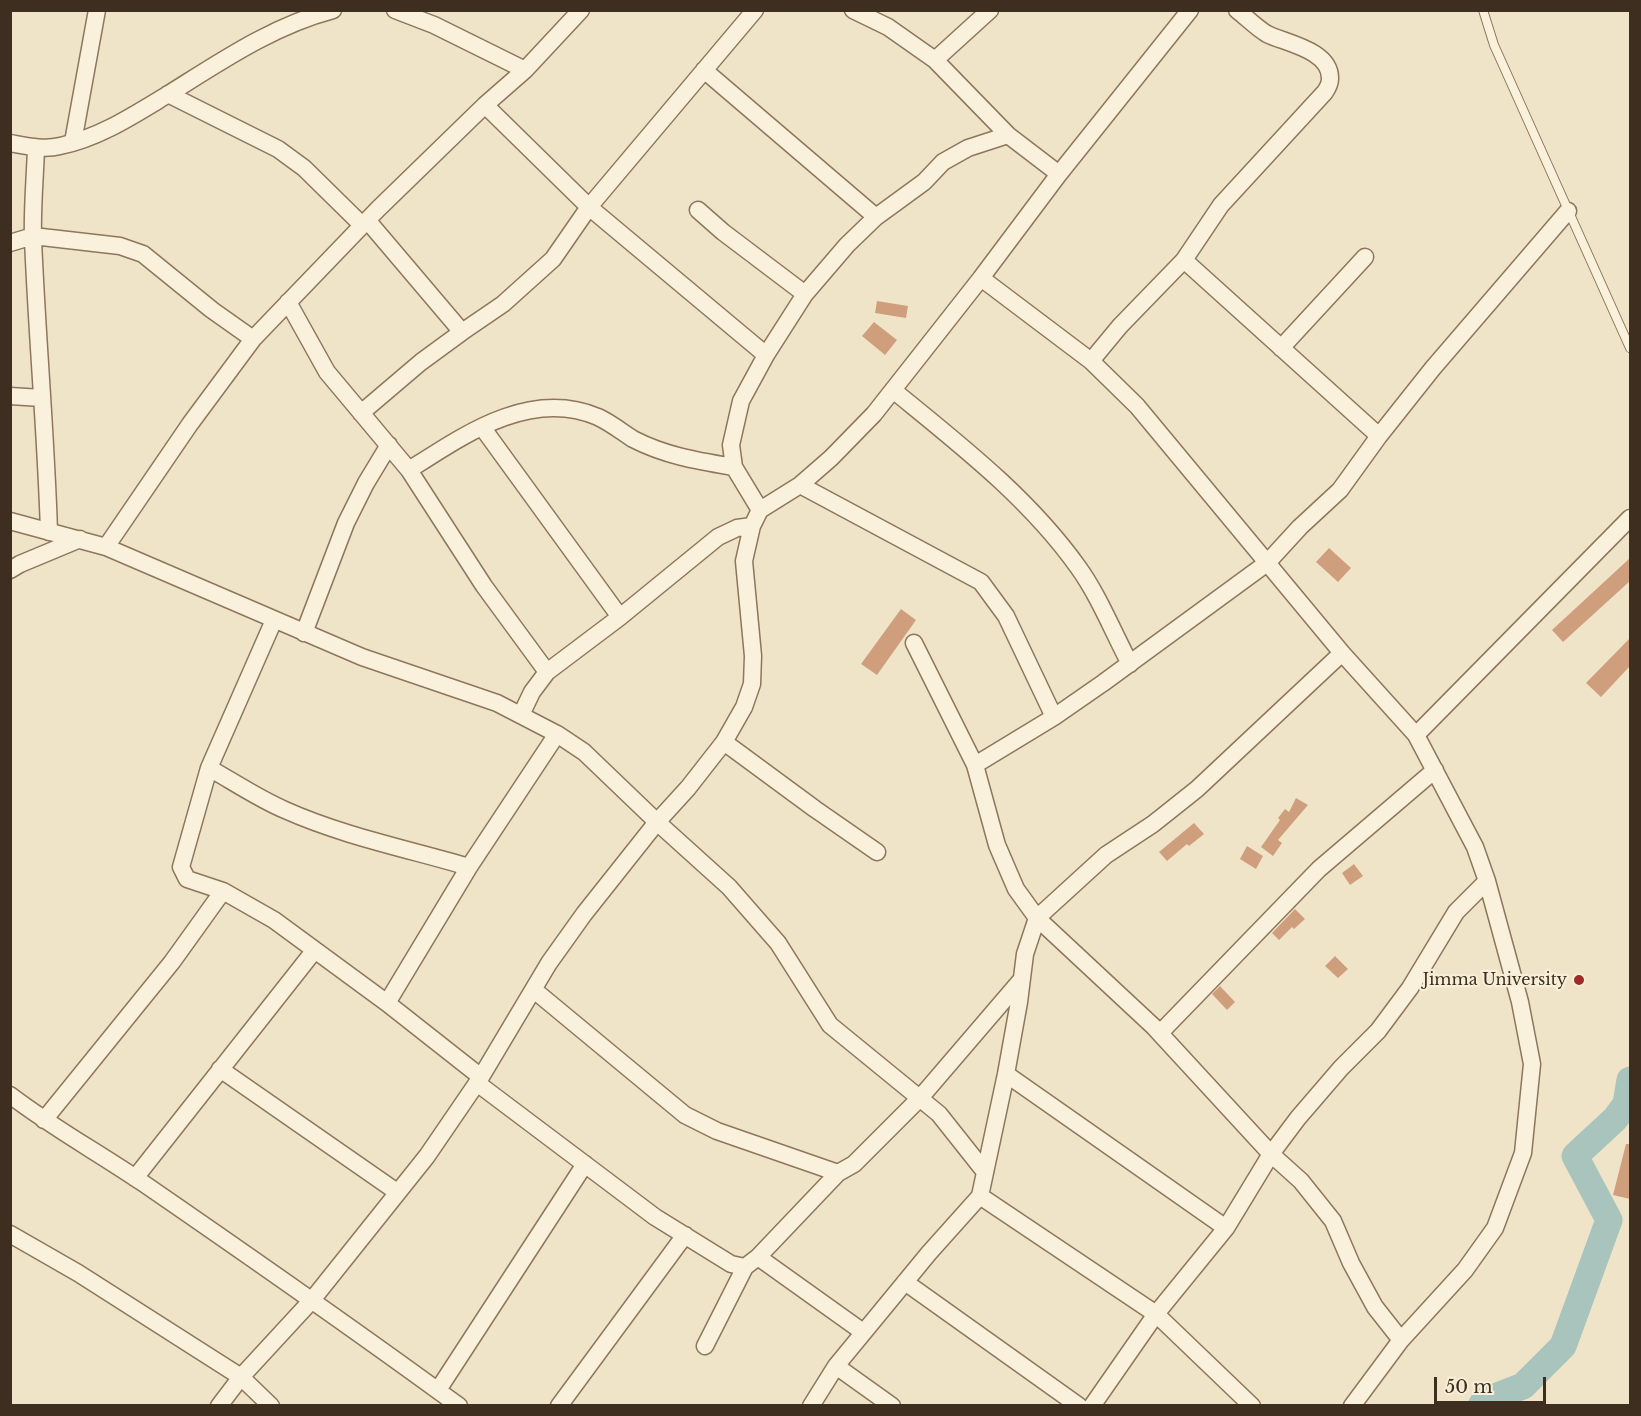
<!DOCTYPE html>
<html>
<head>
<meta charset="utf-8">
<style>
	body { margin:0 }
	#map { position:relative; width:1641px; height:1416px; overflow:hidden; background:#f0e4c8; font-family:"Libre Baskerville",serif }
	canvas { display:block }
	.frame { position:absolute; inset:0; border:12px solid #3d2e20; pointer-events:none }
	.scale { position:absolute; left:1434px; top:1377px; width:112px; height:27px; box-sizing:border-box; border:3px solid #3d2e20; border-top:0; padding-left:8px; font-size:18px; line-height:21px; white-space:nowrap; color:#3d2e20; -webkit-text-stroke:4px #f7eed8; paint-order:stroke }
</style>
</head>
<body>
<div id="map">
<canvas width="1641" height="1416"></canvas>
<div class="frame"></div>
<div class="scale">50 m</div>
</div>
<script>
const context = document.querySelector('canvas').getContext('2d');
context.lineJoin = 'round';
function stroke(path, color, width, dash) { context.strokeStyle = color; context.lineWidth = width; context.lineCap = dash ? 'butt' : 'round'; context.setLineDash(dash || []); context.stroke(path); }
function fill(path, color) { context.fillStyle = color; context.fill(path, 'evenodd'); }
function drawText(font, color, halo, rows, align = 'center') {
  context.font = font + ' "Libre Baskerville",serif'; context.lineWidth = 4.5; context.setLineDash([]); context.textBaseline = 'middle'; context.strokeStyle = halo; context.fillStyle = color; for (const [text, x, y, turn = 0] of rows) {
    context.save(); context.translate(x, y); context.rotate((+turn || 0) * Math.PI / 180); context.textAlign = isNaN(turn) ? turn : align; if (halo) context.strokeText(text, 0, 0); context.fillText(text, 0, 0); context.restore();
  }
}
stroke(new Path2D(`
	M1481,1406L1484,1401L1523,1386L1563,1346L1609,1220L1575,1156L1615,1119L1626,1104L1630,1080`), '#a9c4bc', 27);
fill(new Path2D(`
	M877,301L908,306L906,318L875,313Z
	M874,322L897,340L885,355L862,336Z
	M1329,548L1351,568L1338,582L1316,562Z
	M1630,558V581L1563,642L1552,630Z
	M901,609L916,620L877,675L861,664Z
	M1630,638V666L1601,697L1586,683Z
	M1296,798L1308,805L1278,840L1282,843L1273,856L1261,847L1280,820L1278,818L1285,809L1289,812Z
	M1194,823L1204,834L1189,846L1187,844L1167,861L1159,852Z
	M1247,846L1263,856L1256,869L1240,859Z
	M1354,864L1363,876L1350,885L1342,873Z
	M1295,909L1305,919L1294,929L1292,927L1279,940L1272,933Z
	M1335,956L1348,969L1338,978L1325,966Z
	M1220,986L1235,1002L1227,1010L1212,994Z
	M1626,1144H1630V1199L1613,1195Z`), '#cf9f7d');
const lane = new Path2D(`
	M1483,10L1494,45L1630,348`);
const street = new Path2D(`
	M395,10L434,25L525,70
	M853,10L888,27L935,60L1008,135L1059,174
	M935,60L990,10
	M704,70L876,217
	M168,94L278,149L304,168L362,225
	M485,105L589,207L766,355
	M73,142L97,10
	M10,143C27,146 44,150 60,146C99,138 134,115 167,95C220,62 272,26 333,10
	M36,148C35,178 32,209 33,239C37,337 46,434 49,532
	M698,210L723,232L805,294
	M367,220L462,332
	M10,243L33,236L120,246L143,254L212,310L253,339
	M1184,260L1379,436
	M981,278L1091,361L1137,406L1342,653L1416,735L1475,847L1487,881L1520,1002L1532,1064L1523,1153L1495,1228L1465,1270L1401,1340L1352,1406
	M288,302L327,372L409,470L484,586L547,672
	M1281,348L1365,257
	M1091,361L1120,326L1184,260L1221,205L1325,92C1327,89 1330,83 1330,79C1331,50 1285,43 1267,34C1257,28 1247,18 1237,10
	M893,390C959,444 1028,497 1078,567C1099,596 1113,632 1130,664
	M10,396L42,398
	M361,413L421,362L462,332L503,304L553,259L589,207L755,10
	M482,427L620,617
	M409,470C464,435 530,388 598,417C611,423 622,432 633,439C666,456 698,461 734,467
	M800,485L981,582L1006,616L1054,717
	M760,510L734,467L731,445L741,401L766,355L805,294L847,245L876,217L924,182L943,162L968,148L1008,135
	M10,521L106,547L362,657L497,703L557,734L584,752L657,822L729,887L778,943L830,1025L939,1114L985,1172
	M106,547L190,424L253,339L378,209L485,105L525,70L581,10
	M10,570L20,564L80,539
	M274,620L209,768L181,867L187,879L223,891L274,920L387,1003L481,1077
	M304,633L346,523L366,483L389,445
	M914,643L975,765L997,845L1016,889L1037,918L1154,1027L1271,1154L1301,1181L1333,1221L1351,1263L1375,1307L1401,1340
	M521,715L532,692L547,672L620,617L718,537L737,528L752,526
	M1416,735L1630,518
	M724,742L815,809L877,852
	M975,765L1054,717L1103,683L1267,563L1300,527L1340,490L1379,436L1433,368L1568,211
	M209,768C234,782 259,799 285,810C343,836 408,849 469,867
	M534,990L685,1115L717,1131L838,1173
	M387,1003L469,867L557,734
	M1160,1033L1319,869L1435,770
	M220,1069L397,1192
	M1006,1074L1226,1228
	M477,1083L655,1217L731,1264L745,1267
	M10,1095C53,1128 99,1153 143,1183C249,1256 355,1330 459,1406
	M44,1120L172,962L223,891
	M135,1178L314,951
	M980,1196L1156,1314L1252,1406
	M10,1234L78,1273L241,1377L271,1406
	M758,1257L863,1332
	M905,1282L1079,1406
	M705,1346L745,1267L758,1257L838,1173L854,1164L920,1098L1022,979
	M836,1366L892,1406
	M438,1390L585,1164
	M219,1406L241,1377L312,1300L427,1156L481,1077L549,963L584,914L657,822L688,788L724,742L744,707L752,684L753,656L744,561L752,526L760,510L800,485L831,458L874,414L981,278L1059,174L1190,10
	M559,1406L685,1235
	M811,1406L836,1366L929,1253L980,1196L1006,1074L1019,1002L1025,954L1037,918L1106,855L1153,824L1197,789L1342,653
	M1092,1406L1156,1314L1226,1228L1271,1154L1298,1118L1341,1068L1378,1031L1410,988L1456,912L1487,881`);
stroke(lane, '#8d765c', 10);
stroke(street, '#8d765c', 19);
stroke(lane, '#faf1dc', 8);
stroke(street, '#faf1dc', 16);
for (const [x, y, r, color] of [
	[1579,980,6,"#9e2a2b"]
]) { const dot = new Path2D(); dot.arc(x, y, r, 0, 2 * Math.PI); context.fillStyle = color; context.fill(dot); stroke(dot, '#f7eed8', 2); }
drawText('16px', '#3d2e20', '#f7eed8', [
	["Jimma University",1567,980]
], 'right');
</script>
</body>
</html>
